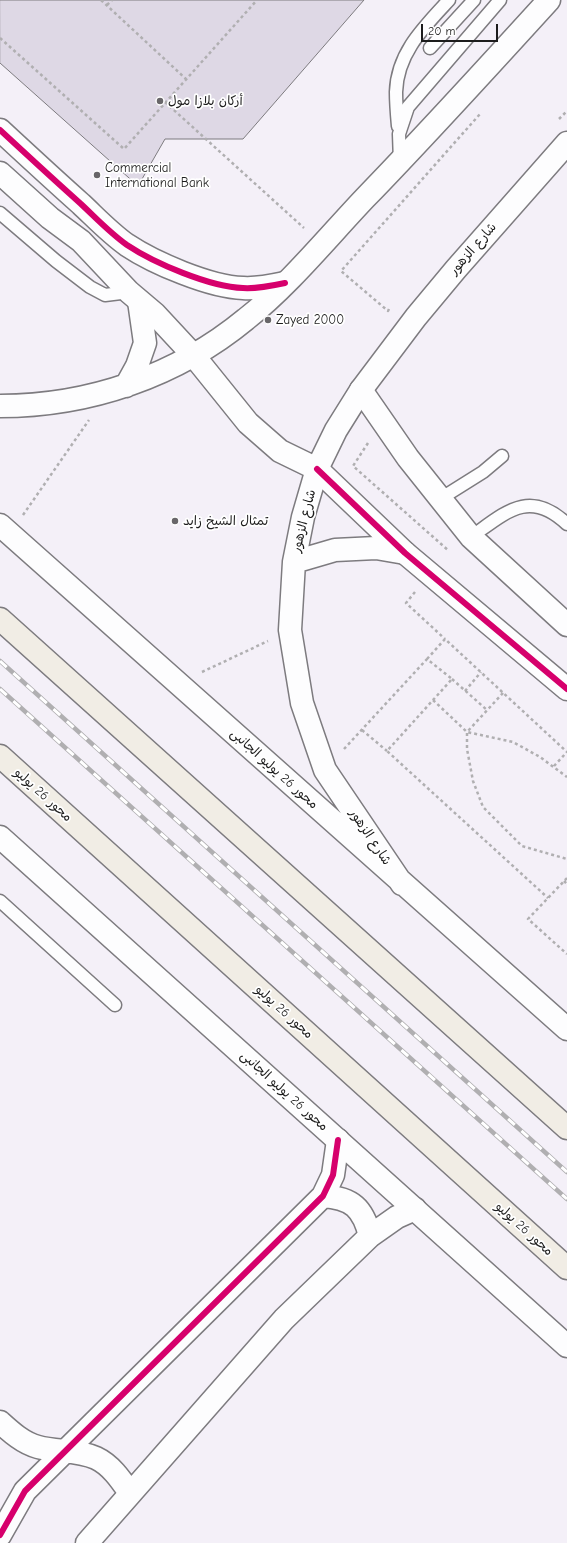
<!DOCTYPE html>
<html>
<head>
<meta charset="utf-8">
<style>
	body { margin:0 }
	#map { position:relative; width:567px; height:1543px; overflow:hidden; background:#f4f0f8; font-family:"Comic Neue",sans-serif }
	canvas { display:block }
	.scale { position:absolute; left:421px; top:24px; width:77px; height:18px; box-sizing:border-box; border:2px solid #1c1c1c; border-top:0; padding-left:5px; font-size:12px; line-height:14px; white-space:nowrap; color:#1c1c1c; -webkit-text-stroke:3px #fff; paint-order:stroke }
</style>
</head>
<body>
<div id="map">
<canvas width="567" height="1543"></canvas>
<div class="scale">20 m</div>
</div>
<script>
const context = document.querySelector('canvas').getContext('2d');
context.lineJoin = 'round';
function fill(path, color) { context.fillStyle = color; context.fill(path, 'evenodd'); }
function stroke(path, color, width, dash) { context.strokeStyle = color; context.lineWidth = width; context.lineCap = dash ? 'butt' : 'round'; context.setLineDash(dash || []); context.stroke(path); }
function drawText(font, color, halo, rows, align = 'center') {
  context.font = font + ' "Comic Neue","Playpen Sans Arabic",sans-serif'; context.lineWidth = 3.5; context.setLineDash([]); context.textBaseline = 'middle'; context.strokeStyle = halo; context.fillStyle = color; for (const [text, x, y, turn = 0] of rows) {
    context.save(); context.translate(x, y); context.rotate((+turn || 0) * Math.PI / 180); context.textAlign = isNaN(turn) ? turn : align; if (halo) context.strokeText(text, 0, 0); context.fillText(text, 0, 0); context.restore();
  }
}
const building = new Path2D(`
	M0,0H364L243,139H165L138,186L0,63Z`);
fill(building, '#ded8e5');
stroke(building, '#7d7b7f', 1);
const service = new Path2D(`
	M430,48L474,0
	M398,126C397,115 396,103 396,92C397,53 424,27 449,0
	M400,162L399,134L408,107L500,0
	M0,213L56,261L90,287L105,295L129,292
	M440,499L483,472L502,456
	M471,537C505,513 529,488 567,524
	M0,901L115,1005`);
const minor = new Path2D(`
	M0,130C27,155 54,180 81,204C96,218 110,233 127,245C154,263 210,287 243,288C257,289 271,286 285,283
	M0,173L50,218L81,241L129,292L155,314L194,356
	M361,390L408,458L471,537L567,625
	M317,469L405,553L567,689
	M323,1196C352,1198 363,1208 370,1236
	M0,1422C11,1432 23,1443 38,1447C57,1452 78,1450 96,1458C111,1465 121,1480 130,1493
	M0,1535L25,1491L323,1196L333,1175L338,1140
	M87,1543L284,1319L370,1236L397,1217L415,1209`);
const secondary = new Path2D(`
	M194,356L248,423L280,451L317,469
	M126,386L137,366L145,343L139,301
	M0,406C89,406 177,376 246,319C288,286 328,237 365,198C428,133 488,67 549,0
	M0,525L567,1029
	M294,562L335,550L376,548L405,553
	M0,837L567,1346
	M402,884L325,770L302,703L290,630L294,562L303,517L317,469L336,430L361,390L416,317L456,269L567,143`);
const trunk = new Path2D(`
	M0,619L567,1128
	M0,756L567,1268`);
stroke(service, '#7d7b7f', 15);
stroke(minor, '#7d7b7f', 25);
stroke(secondary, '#7d7b7f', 25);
stroke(trunk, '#7d7b7f', 25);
stroke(new Path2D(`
	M101,0L186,79
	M107,5L112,0
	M0,38L124,149L257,0
	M165,102L304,228
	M559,119L567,111
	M389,309L388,311L341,271L480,114
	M368,443L353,466L449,551
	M23,515L89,420
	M415,592L406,603L445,639
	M427,659L445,639L567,752
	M202,672L268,641
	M452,679L487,710
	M465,691L481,672
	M503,693L467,732V749L473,781L483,807L522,846L567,859
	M433,700L467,732L513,742L540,757L567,777
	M362,730L387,751
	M344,749L427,659L452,679L387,751L548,898
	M554,766L567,752
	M567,878L528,919L567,954
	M564,881L567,884`), '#b0afb1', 2.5, [3, 3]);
stroke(service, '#fdfdfe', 12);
stroke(minor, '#fdfdfe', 22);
stroke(secondary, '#fdfdfe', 22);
stroke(trunk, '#f1ede5', 22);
const rail = new Path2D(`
	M0,661L567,1172
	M0,689L567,1199`);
stroke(rail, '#b0afb1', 4.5);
stroke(rail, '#fff', 3, [9]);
stroke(new Path2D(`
	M0,130C27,155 54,180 81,204C96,218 110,233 127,245C154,263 210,287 243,288C257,289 271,286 285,283
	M317,469L405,553L567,689
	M0,1535L25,1491L323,1196L333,1175L338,1140`), '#d6006c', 6);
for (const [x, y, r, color] of [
	[160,101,4,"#686669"],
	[97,175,4,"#686669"],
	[268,320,4,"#686669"],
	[175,521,4,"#686669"]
]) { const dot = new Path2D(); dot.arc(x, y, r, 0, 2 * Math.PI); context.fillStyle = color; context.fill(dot); stroke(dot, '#fff', 1.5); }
drawText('13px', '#1c1c1c', '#fff', [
	["أركان بلازا مول",168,101],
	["Commercial",105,168],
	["International Bank",105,183],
	["Zayed 2000",276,320],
	["تمثال الشيخ زايد",183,521]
], 'left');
drawText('13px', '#1c1c1c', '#fff', [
	["شارع الزهور",473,249,-49],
	["شارع الزهور",304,521,-76],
	["محور 26 يوليو الجانبى",274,769,42],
	["محور 26 يوليو",43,795,42],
	["شارع الزهور",370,837,56],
	["محور 26 يوليو",284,1012,42],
	["محور 26 يوليو الجانبى",284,1091,42],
	["محور 26 يوليو",524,1229,42]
]);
</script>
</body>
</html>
